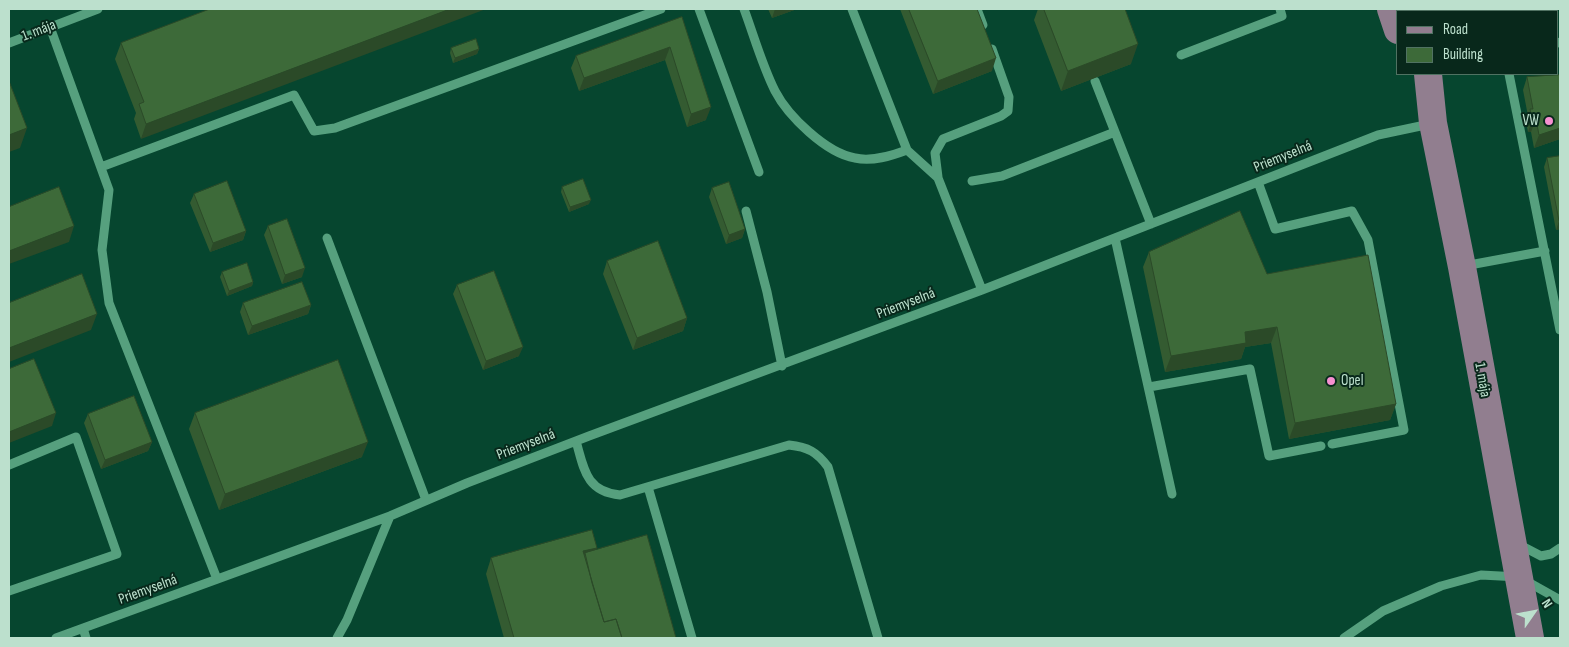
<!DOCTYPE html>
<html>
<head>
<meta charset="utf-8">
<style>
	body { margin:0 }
	#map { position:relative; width:1569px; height:647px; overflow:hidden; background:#06462f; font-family:"Sofia Sans Condensed",sans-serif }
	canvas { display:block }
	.frame { position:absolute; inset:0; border:10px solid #bce0cd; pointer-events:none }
	.legend { position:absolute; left:1396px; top:10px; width:162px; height:65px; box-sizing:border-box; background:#08281b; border:1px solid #507262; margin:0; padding:6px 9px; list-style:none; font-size:15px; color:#bce0cd }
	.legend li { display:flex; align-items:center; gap:10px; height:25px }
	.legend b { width:25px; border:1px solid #507262 }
	.north { position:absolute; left:1509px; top:587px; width:50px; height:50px; -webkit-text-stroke:4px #08281b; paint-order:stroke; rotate:57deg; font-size:14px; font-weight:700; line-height:20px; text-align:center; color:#bce0cd }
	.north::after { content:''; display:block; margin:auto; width:18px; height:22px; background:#bce0cd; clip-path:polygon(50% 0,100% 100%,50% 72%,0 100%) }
</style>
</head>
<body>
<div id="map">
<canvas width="1569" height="647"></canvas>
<div class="frame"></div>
<ul class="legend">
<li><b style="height:6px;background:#917e8f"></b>Road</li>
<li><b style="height:14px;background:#3d6a39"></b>Building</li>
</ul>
<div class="north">N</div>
</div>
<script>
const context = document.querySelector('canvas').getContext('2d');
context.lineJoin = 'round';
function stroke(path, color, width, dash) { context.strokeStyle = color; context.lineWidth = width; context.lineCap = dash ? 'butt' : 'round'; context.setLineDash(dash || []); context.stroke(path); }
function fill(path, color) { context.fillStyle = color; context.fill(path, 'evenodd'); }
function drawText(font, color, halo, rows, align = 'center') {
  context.font = font + ' "Sofia Sans Condensed",sans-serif'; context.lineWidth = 4; context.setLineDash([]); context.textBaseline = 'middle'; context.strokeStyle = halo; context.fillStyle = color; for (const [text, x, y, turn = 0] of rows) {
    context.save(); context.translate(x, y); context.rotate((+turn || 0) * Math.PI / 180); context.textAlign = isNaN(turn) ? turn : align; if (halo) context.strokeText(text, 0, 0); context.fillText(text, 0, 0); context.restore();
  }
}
stroke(new Path2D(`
	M699,9L759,172
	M744,9C754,36 762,65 775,91C788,116 826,153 855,158C872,162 891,156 907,150
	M852,9L907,150L938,178L982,290
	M977,9L983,25
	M50,27L109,190L102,250L109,303L217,579
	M9,43L98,9
	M1558,43L1560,42
	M1181,55L1282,16L1280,9
	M1509,74L1560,330
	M1095,81L1151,224
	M101,167L294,95L314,131L335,128L661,9
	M938,177L935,153L943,139L1001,116L1008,111L1009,97L992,49
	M972,181L1002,176L1115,132
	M1258,182L1275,229L1352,211L1368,240L1404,430L1332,444
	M746,211L767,292L782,366
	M327,238L426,500
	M1115,238L1172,494
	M1464,266L1545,251
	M1149,387L1250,369L1269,456L1321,446
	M576,441C584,469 586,492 620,495L789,445C808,447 817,452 828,467L878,638
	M9,465L76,437L117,554L9,591
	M648,487L692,638
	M1518,544L1541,556L1551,554L1560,548
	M83,628L86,638
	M56,638L390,516L467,483L589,436L982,290L1378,135L1430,124
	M337,638L347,620L390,516
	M1344,638L1383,611L1441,586L1481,575L1519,577L1560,600`), '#56a07e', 9);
stroke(new Path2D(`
	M1391,9L1398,30
	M1424,9V11
	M1428,74L1433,123L1462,267L1530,638`), '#917e8f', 28);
fill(new Path2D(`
	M210,9L141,139L134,119L136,113L115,59L121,43Z
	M768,9H797L772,18Z
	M900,9H977L992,71L933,94Z
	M1038,9H1125L1131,64L1061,91L1034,20Z
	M682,17L706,120L687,127L665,60L579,91L571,68L576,56Z
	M451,48L479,49L477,54L453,63L450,53Z
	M1560,75V139L1534,148L1531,132H1528L1526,122L1528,116L1523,90L1527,77Z
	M1560,156V229L1556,230L1544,167L1547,158Z
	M562,187L589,204L569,212L561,192Z
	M712,188L745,229L742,238L726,244L709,197Z
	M194,194L246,231L243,240L210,252L190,203Z
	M268,226L302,277L282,284L264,235Z
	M1149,252L1267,274L1396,404L1390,420L1289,439L1271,343L1245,347L1241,359L1165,372L1143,267Z
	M607,261L687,318L683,331L633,350L603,274Z
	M222,272L253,282L252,286L227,296L220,277Z
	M457,285L519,356L483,370L453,294Z
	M243,303L311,305L308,314L248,335L240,312Z
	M195,413L362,457L219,510L189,429Z
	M88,414L152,442L148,451L101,469L84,423Z
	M596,550L676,638H504L486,574L491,558Z`), '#345b31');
fill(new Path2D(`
	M450,9H486L141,139L146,124Z
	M775,9H797L772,18Z
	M1138,44L1131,64L1061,91L1068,71Z
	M670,47L665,60L579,91L584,78Z
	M479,49L477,54L453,63L455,58Z
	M996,58L992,71L933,94L938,81Z
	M711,107L706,120L687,127L691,114Z
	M1536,119L1531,132H1528L1532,120Z
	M27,128L20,148L9,152V135Z
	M1560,128V139L1534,148L1539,135Z
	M591,200L589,204L569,212L570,207Z
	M1559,221H1560V229L1556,230Z
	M74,226L69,242L9,264V251Z
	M745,229L742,238L726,244L729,235Z
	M246,231L243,240L210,252L213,243Z
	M305,268L302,277L282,284L285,275Z
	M253,282L252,286L227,296L229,291Z
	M311,305L308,314L248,335L252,326Z
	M97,314L91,330L9,362V348Z
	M687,318L683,331L633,350L637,338Z
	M1277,327L1271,343L1245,347L1241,359L1165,372L1171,356L1245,332Z
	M523,347L519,356L483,370L486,361Z
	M1396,404L1390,420L1289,439L1295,423Z
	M56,413L52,426L9,443V432Z
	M152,442L148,451L101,469L105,460Z
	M368,442L362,457L219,510L225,494Z
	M597,548L591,563L585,553L581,566L583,551Z`), '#2b4a28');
const building = new Path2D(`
	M210,9H450L146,124L139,104L144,102L121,43Z
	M909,9H977L996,58L938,81Z
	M1044,9H1125L1138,44L1068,71Z
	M682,17L711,107L691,114L670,47L584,78L576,56Z
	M476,39L479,49L455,58L451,48Z
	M1560,75V128L1539,135L1536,119L1532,120L1530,109H1533L1527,77Z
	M9,81L27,128L9,135Z
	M1560,156V221H1559L1547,158Z
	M583,179L591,200L570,207L562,187Z
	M227,181L246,231L213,243L194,194Z
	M729,182L745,229L729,235L712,188Z
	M59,187L74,226L9,251V207Z
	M1240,211L1267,274L1368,255L1396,404L1295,423L1277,327L1245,332L1246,343L1171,356L1149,252Z
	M287,219L305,268L285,275L268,226Z
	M658,241L687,318L637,338L607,261Z
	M247,263L253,282L229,291L222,272Z
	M494,271L523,347L486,361L457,285Z
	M82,274L97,314L9,348V303Z
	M302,282L311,305L252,326L243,303Z
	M34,359L56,413L9,432V369Z
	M338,360L368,442L225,494L195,413Z
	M134,396L152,442L105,460L88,414Z
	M592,530L597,548L583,551L604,622L616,619L622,638H514L491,558Z
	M647,535L676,638H622L616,619L604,622L592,583L585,553Z`);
fill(building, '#3d6a39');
stroke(building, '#2b4a28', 1);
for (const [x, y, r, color] of [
	[1549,121,5,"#f690d0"],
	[1331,381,5,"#f690d0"]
]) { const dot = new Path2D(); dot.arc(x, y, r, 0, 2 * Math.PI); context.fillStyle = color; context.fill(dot); stroke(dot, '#08281b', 2); }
drawText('15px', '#bce0cd', '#08281b', [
	["1. mája",39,31,-21],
	["Priemyselná",1283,157,-22],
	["Priemyselná",906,304,-21],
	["1. mája",1482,380,80],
	["Priemyselná",526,445,-21],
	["Priemyselná",148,590,-20]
]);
drawText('15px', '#bce0cd', '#08281b', [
	["VW",1539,121],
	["Opel",1341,381,"left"]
], 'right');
</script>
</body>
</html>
